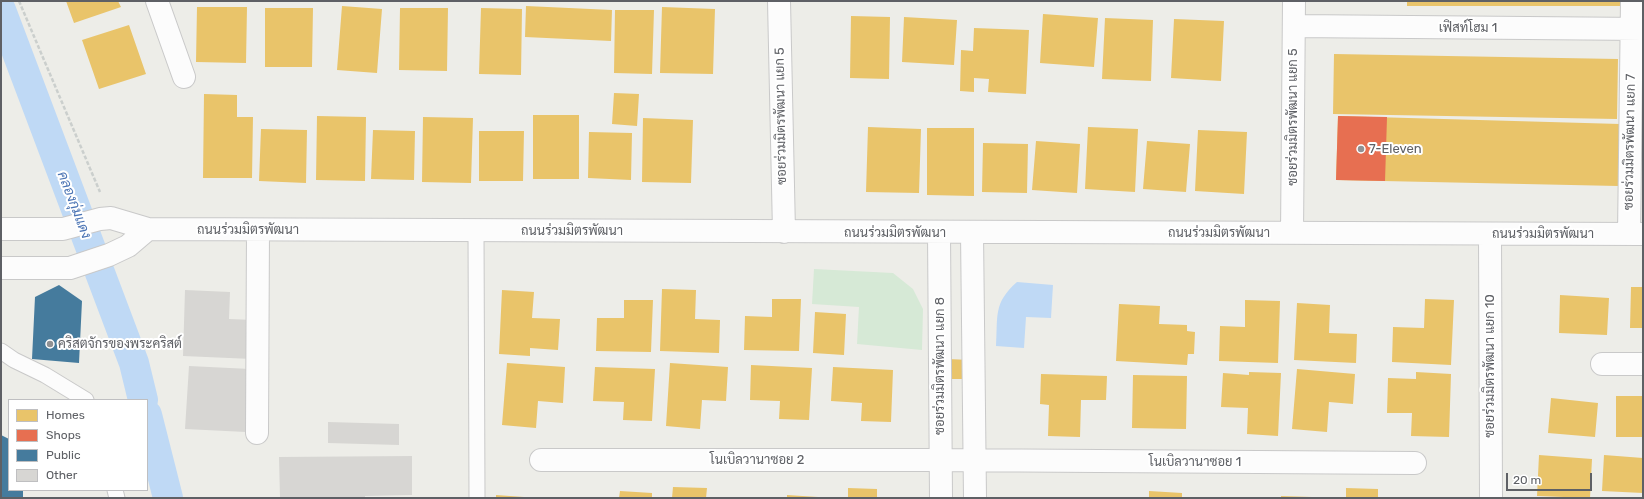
<!DOCTYPE html>
<html>
<head>
<meta charset="utf-8">
<style>
	body { margin:0 }
	#map { position:relative; width:1644px; height:499px; overflow:hidden; background:#edede8; font-family:Rubik,sans-serif }
	canvas { display:block }
	.frame { position:absolute; inset:0; border:2px solid #5e6065; pointer-events:none }
	.legend { position:absolute; left:8px; top:399px; width:140px; height:92px; box-sizing:border-box; background:#fff; border:1px solid #bfbfc1; margin:0; padding:5px 7px; list-style:none; font-size:12px; color:#5e6065 }
	.legend li { display:flex; align-items:center; gap:8px; height:20px }
	.legend b { width:20px; border:1px solid #bfbfc1 }
	.scale { position:absolute; left:1506px; top:473px; width:86px; height:18px; box-sizing:border-box; border:2px solid #5e6065; border-top:0; padding-left:5px; font-size:12px; line-height:14px; white-space:nowrap; color:#5e6065; -webkit-text-stroke:3px #fff; paint-order:stroke }
</style>
</head>
<body>
<div id="map">
<canvas width="1644" height="499"></canvas>
<div class="frame"></div>
<ul class="legend">
<li><b style="height:11px;background:#e9c46a"></b>Homes</li>
<li><b style="height:11px;background:#e76f51"></b>Shops</li>
<li><b style="height:11px;background:#457b9d"></b>Public</li>
<li><b style="height:11px;background:#d7d6d3"></b>Other</li>
</ul>
<div class="scale">20 m</div>
</div>
<script>
const context = document.querySelector('canvas').getContext('2d');
context.lineJoin = 'round';
function fill(path, color) { context.fillStyle = color; context.fill(path, 'evenodd'); }
function stroke(path, color, width, dash) { context.strokeStyle = color; context.lineWidth = width; context.lineCap = dash ? 'butt' : 'round'; context.setLineDash(dash || []); context.stroke(path); }
function drawText(font, color, halo, rows, align = 'center') {
  context.font = font + ' Rubik,Sarabun,sans-serif'; context.lineWidth = 4; context.setLineDash([]); context.textBaseline = 'middle'; context.strokeStyle = halo; context.fillStyle = color; for (const [text, x, y, turn = 0] of rows) {
    context.save(); context.translate(x, y); context.rotate((+turn || 0) * Math.PI / 180); context.textAlign = isNaN(turn) ? turn : align; if (halo) context.strokeText(text, 0, 0); context.fillText(text, 0, 0); context.restore();
  }
}
fill(new Path2D(`
	M814,269L893,273L913,289L923,309L922,350L857,344L859,307L812,304Z`), '#d6e9d6');
fill(new Path2D(`
	M1017,282L1053,285L1051,318L1026,317L1024,348L996,346C998,316 993,303 1017,282Z`), '#bfd9f5');
fill(new Path2D(`
	M66,1H118L121,7L74,23Z
	M1407,1H1623V6H1407Z
	M342,6L382,9L377,73L337,70Z
	M526,6L612,10L611,41L525,37Z
	M197,7H247L246,63L196,62Z
	M662,7L715,9L713,74L660,73Z
	M265,8H313L312,67H265Z
	M400,8H448L447,71L399,70Z
	M481,8L522,9L521,75L479,74Z
	M615,10H654L652,74L614,73Z
	M1043,14L1098,18L1094,67L1040,63Z
	M851,16L890,17L889,79L850,78Z
	M904,17L957,20L954,65L902,62Z
	M1105,18L1153,20L1151,81L1102,79Z
	M1174,19L1224,21L1221,81L1171,78Z
	M129,25L146,74L99,89L82,40Z
	M974,28L1029,30L1026,94L988,92L989,79L974,78V92L960,91L961,50L973,51Z
	M1334,54L1618,59L1617,119L1333,114Z
	M614,93L639,94L637,126L612,124Z
	M204,94L237,95V117H253L252,178H203Z
	M533,115H579V179H533Z
	M317,116L366,117L365,181L316,180Z
	M1338,116L1620,124L1618,186L1336,180Z
	M423,117L473,118L471,183L422,182Z
	M643,118L693,120L691,183L642,182Z
	M868,127L921,129L919,193L866,192Z
	M1088,127L1138,129L1135,192L1085,189Z
	M927,128H974V196L927,195Z
	M261,129L307,130L306,183L259,181Z
	M373,130L415,131L414,180L371,179Z
	M1198,130L1247,132L1244,194L1195,191Z
	M479,131H524L523,181H479Z
	M589,132L632,133L631,180L588,178Z
	M1036,141L1080,144L1077,193L1032,190Z
	M1147,141L1190,144L1186,192L1143,189Z
	M983,143L1028,144L1027,193L982,192Z
	M1631,287H1643V328H1630Z
	M662,289L696,290L695,319L720,320L719,353L660,351Z
	M502,290L534,292L532,318L560,319L558,350L530,348V356L499,354Z
	M1560,295L1609,298L1607,335L1559,333Z
	M772,299H801L799,351L744,350L745,316L772,317Z
	M1425,299L1454,300L1451,365L1392,362L1393,327L1424,328Z
	M624,300H653L651,352L596,351L597,318H624Z
	M1245,300L1280,301L1278,363L1219,361L1220,326L1245,327Z
	M1297,303L1330,305L1329,333L1357,334L1356,363L1294,360Z
	M1119,304L1160,306L1159,324L1187,325V331L1195,332L1194,354H1188L1187,365L1116,361Z
	M815,312L846,314L844,355L813,353Z
	M948,359L970,360V379H947Z
	M507,363L565,367L563,403L538,401L536,428L502,425Z
	M670,363L728,367L726,401L702,400L700,429L666,426Z
	M751,365L812,368L809,420L779,419L780,401L750,400Z
	M595,367L655,369L652,421L623,420L624,402L593,401Z
	M833,367L893,370L891,422L861,421L862,403L831,401Z
	M1297,369L1355,374L1353,404L1329,402L1327,432L1292,429Z
	M1249,372L1281,373L1278,436L1247,434L1248,408L1221,407L1223,373L1249,375Z
	M1416,372L1451,374L1449,437L1411,436L1412,413H1387L1388,378L1416,379Z
	M1041,374L1107,376L1106,400H1081L1080,437L1048,436L1049,405L1040,404Z
	M1133,375L1187,376L1186,429L1132,428Z
	M1616,396H1643V437H1616Z
	M1551,398L1598,403L1595,437L1548,433Z
	M1539,455L1592,459L1590,498L1537,496Z
	M1604,455L1643,458V493L1602,491Z
	M673,487L707,488L706,498H672Z
	M848,488L877,489V498H848Z
	M1346,488L1378,489V498H1346Z
	M620,491L652,493V498H619Z
	M1149,491L1182,493V498H1149Z
	M496,495L524,497V498H496Z
	M787,495L818,497V498H787Z
	M1281,496L1312,497V498H1281Z`), '#e9c46a');
fill(new Path2D(`
	M1338,116L1387,117L1385,181L1336,180Z`), '#e76f51');
fill(new Path2D(`
	M59,285L82,301L79,363L32,359L35,297Z
	M1,435L9,439V490H23V498H1Z`), '#457b9d');
stroke(new Path2D(`
	M1,10L134,363L143,400
	M147,415L168,498`), '#bfd9f5', 30);
fill(new Path2D(`
	M185,290L230,292L229,319L254,320L252,359L183,356Z
	M189,366L250,369L246,432L185,429Z
	M328,422L399,424V445L328,443Z
	M412,456V495L365,496V498H280L279,457Z`), '#d7d6d3');
const lane = new Path2D(`
	M476,231L477,498
	M1,351L14,360L45,375L86,400
	M115,490L117,498`);
const street = new Path2D(`
	M157,1L184,77
	M779,1L784,232
	M1294,26L1643,29
	M1,229H63L100,219L111,218L148,229L1643,234
	M939,233L941,498
	M972,233L975,498
	M1292,233L1294,1
	M1490,234L1491,498
	M1629,234L1632,1
	M1,268H70L109,255L128,246L148,229
	M1602,364H1643
	M257,433L258,230
	M541,460H941L1415,463`);
stroke(lane, '#c9c9c9', 17);
stroke(street, '#c9c9c9', 24);
stroke(new Path2D(`
	M19,1L100,192`), '#cbcfcd', 2.5, [4, 2]);
stroke(lane, '#fcfcfc', 15);
stroke(street, '#fcfcfc', 22);
for (const [x, y, r, color] of [
	[1361,149,4,"#909193"],
	[50,344,4,"#909193"]
]) { const dot = new Path2D(); dot.arc(x, y, r, 0, 2 * Math.PI); context.fillStyle = color; context.fill(dot); stroke(dot, '#fff', 1.5); }
drawText('13px', '#5e6065', '#fff', [
	["เฟิสท์โฮม 1",1468,28],
	["ซอยร่วมมิตรพัฒนา แยก 5",781,116,-91],
	["ซอยร่วมมิตรพัฒนา แยก 5",1293,117,-90],
	["ซอยร่วมมิตรพัฒนา แยก 7",1630,142,-89],
	["ถนนร่วมมิตรพัฒนา",248,230],
	["ถนนร่วมมิตรพัฒนา",572,231],
	["ถนนร่วมมิตรพัฒนา",895,233],
	["ถนนร่วมมิตรพัฒนา",1219,233],
	["ถนนร่วมมิตรพัฒนา",1543,234],
	["ซอยร่วมมิตรพัฒนา แยก 8",940,366,-90],
	["ซอยร่วมมิตรพัฒนา แยก 10",1490,366,-90],
	["โนเบิลวานาซอย 2",757,460],
	["โนเบิลวานาซอย 1",1195,462]
]);
drawText('13px', '#5e6065', '#fff', [
	["7-Eleven",1369,149],
	["คริสตจักรของพระคริสต์",58,344]
], 'left');
drawText('italic 14px', '#4b74b4', '#fff', [
	["คลองกุ่มแดง",74,205,69]
]);
</script>
</body>
</html>
